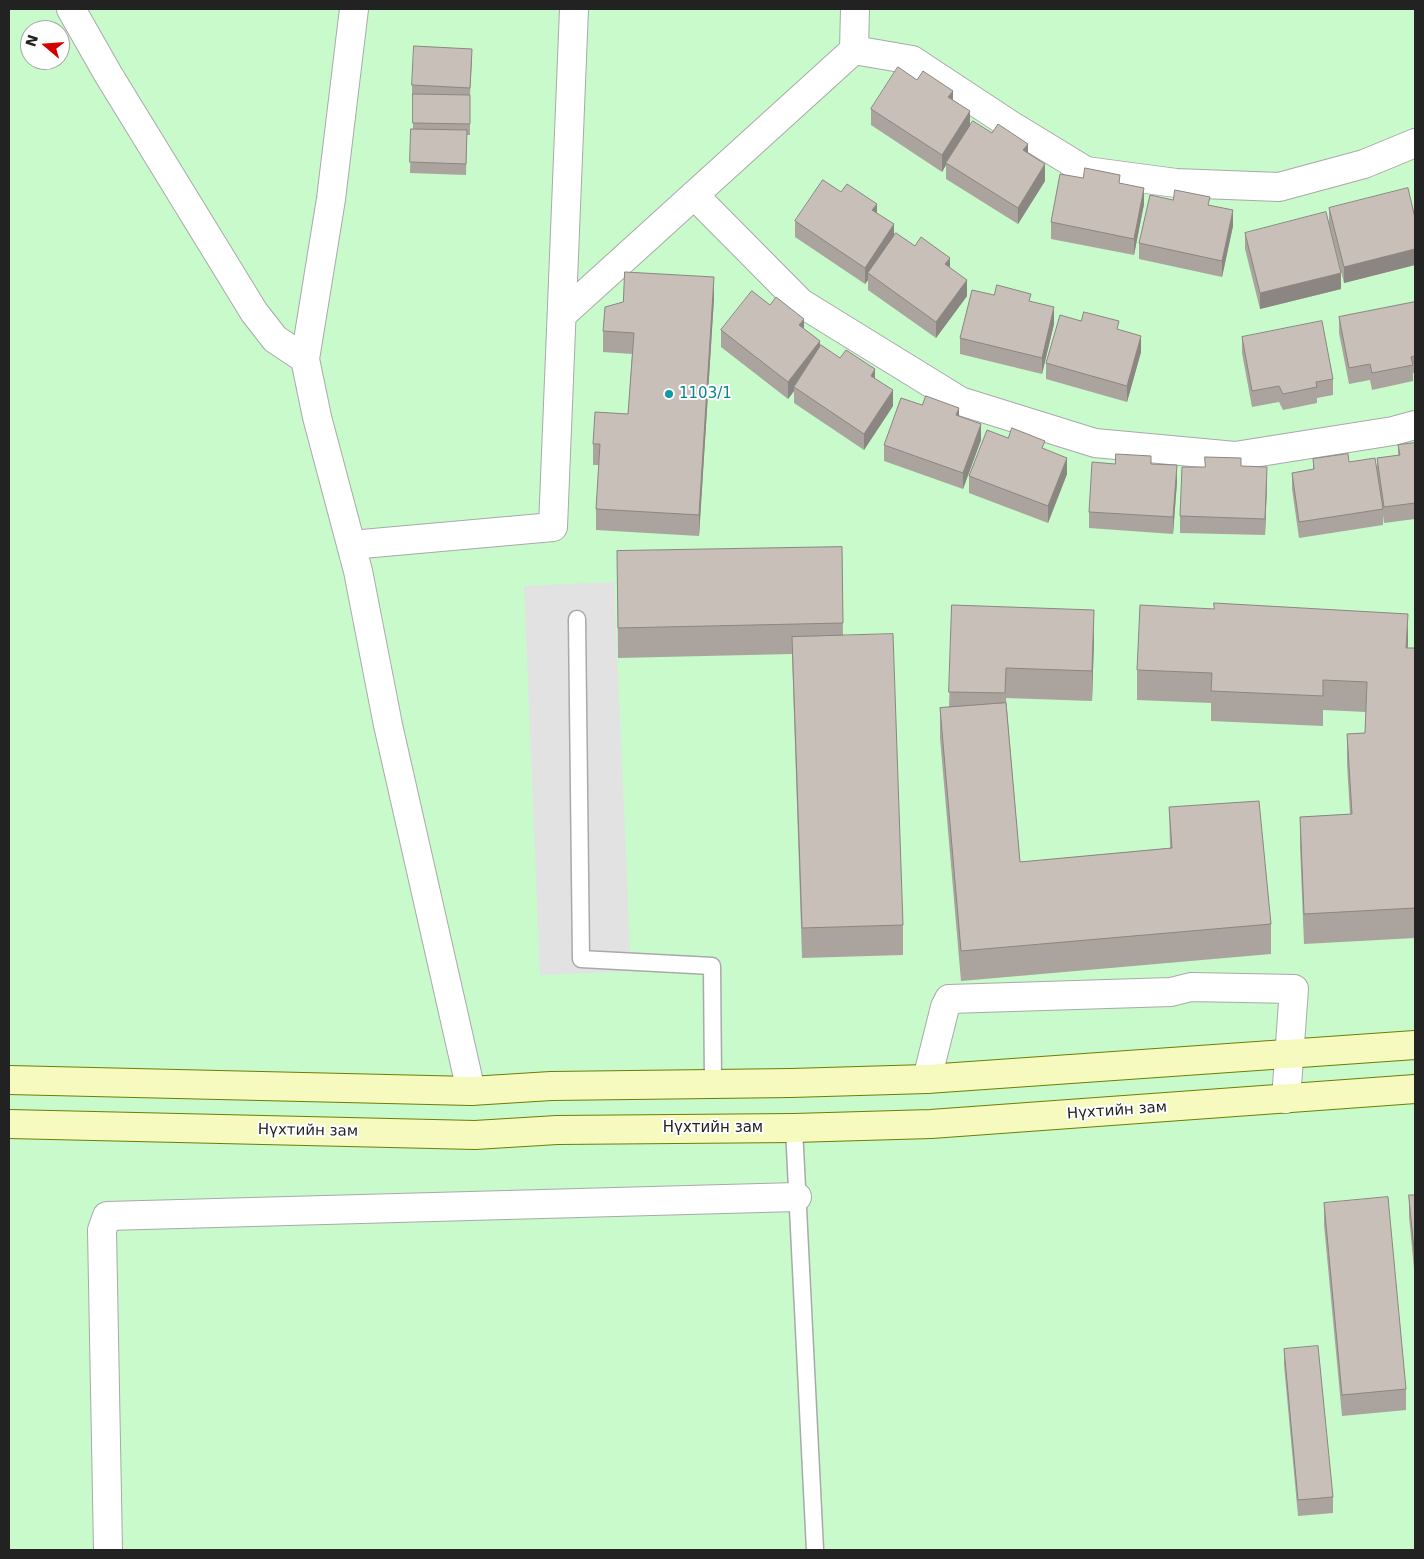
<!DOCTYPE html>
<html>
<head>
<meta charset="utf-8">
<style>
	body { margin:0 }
	#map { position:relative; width:1424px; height:1559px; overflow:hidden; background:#f2efe9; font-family:"DejaVu Sans",sans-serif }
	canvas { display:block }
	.frame { position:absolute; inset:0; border:10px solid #222; pointer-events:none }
	.north { position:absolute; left:20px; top:20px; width:50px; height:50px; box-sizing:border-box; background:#fff; border:1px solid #a7a7a7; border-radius:50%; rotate:288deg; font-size:14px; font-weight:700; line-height:20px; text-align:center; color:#222 }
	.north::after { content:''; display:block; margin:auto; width:18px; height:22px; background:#d40000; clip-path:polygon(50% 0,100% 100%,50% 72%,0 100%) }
</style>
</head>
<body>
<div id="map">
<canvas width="1424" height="1559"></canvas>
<div class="frame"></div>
<div class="north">N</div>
</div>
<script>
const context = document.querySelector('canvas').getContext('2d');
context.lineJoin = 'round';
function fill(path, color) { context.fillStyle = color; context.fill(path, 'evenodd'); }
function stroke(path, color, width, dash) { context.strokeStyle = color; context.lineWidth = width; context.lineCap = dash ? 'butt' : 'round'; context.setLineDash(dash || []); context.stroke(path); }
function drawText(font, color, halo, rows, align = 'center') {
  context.font = font + ' "DejaVu Sans",sans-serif'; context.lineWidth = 4; context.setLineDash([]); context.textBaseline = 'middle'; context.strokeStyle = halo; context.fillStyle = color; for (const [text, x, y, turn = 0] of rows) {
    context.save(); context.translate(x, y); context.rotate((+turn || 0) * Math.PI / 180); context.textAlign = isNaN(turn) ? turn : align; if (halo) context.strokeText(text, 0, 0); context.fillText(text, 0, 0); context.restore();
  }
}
fill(new Path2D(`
	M9,9H1415V1550H9ZM30,30H60V60H30Z`), '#c8facc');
fill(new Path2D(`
	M614,582L631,971L540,975L524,586Z`), '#e2e2e2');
const lane = new Path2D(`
	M577,619L581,959L712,966L713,1083
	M794,1128L815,1550`);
const street = new Path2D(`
	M71,9L108,74L254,312L275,339L305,359
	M354,9L331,199L305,359L317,417L358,571L388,725L471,1091
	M854,50L912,60L1009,124L1086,171L1176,183L1279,187L1364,164L1415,143
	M694,195L801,303L960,401L1095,443L1235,456L1393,431L1415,425
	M562,315L854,50L855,9
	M351,545L553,527L574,9
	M927,1079L945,1007L949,999L1171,992L1191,987L1294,989L1286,1099
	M108,1550L102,1230L107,1216L797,1197`);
const secondary = new Path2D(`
	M9,1080L471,1091L551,1086L791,1083L927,1079L1415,1045
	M9,1124L475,1135L557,1130L794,1128L931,1124L1415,1089`);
stroke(lane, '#a9a9a9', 19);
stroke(street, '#a9a9a9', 30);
stroke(secondary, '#707d05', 30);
stroke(lane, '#fff', 16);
stroke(street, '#fff', 28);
stroke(secondary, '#f7fabf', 28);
fill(new Path2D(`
	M472,60L470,95V135H467L466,175L410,173L411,129H413V96H412V85Z
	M917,80L953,100L970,126L992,133L1028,153L1045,181L1018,224L946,179V165L942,172L871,125V109Z
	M1083,178L1120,183L1144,204L1134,255L1051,239V222Z
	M841,192L877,213L894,236L915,246L950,268L967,296L936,338L868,290V280L865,284L795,237V221Z
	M1173,200L1210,205L1233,226L1222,277L1139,259V243Z
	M1329,208L1415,218V265L1344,283L1329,224Z
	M1245,233L1341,289L1260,309L1245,249Z
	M994,295L1031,302L1054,324L1042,374L960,354V338Z
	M714,298L699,536L596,530V509L599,465H593V444L628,414L632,354L603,352V331Z
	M1415,302V373H1413V381L1372,390L1370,380L1349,384L1339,333V317Z
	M770,305L804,329L820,348L840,358L875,379L893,406L864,450L794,403V391L788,399L721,347V330Z
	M1081,321L1119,330L1141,352L1127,402L1046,379V363Z
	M1242,337L1333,379V395L1317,398V403L1283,410L1279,402L1252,407L1242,353Z
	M922,405L959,416L981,440L963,489L884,461V445Z
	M1008,438L1045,449L1067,474L1048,523L969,493V476Z
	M1415,443V519L1384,523L1383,515V525L1299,538L1292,489V473L1313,470V459L1349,462L1377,473V458L1398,455V445Z
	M1115,464H1151L1177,482L1173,534L1089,528V512Z
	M1241,466L1267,483L1265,535L1180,533V516L1205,467Z
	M842,547L843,636L903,925V955L802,958L792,654L618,658L617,551Z
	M952,605L1094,640L1092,701L1006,698L1020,862L1170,848L1169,807L1271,924V954L961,981L940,738V708L949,707Z
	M1408,648H1415V938L1304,944L1300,847V817L1350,814L1347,764V734L1365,733L1366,712L1323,710V726L1211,721V703L1137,700V670Z
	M1409,1195H1415V1280L1409,1216Z
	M1324,1203L1406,1389V1410L1342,1416L1324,1225Z
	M1284,1349L1333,1497V1513L1298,1516L1284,1365Z`), '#aba49e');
fill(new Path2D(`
	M953,91V107L948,97Z
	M970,111V128L946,163V165L942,172V155Z
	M1028,144V160L1023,150Z
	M1045,164V181L1018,224V208Z
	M1144,188V204L1134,255V239Z
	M877,204V220L872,210Z
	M1233,210V226L1222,277V261Z
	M894,224V241L868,273V280L865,284V268Z
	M1415,249V265L1344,283V267Z
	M950,258V274L945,264Z
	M1341,273V289L1260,309V293Z
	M714,277V298L699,536V515Z
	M967,280V296L936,338V322Z
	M1054,307V324L1042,374V358Z
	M804,319V335L799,325Z
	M1141,336V352L1127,402V386Z
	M820,341V357L794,387V391L788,399V382Z
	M875,369V386L871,376Z
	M893,390V406L864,450V434Z
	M959,408V424L956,415Z
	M981,424V440L963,489V473Z
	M1067,458V474L1048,523V506Z
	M1177,465V482L1173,534V517Z
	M1267,467V483L1265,535V519Z
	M1094,610V640L1092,701V671Z
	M1408,614V644L1406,678V648Z`), '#8b8681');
const building = new Path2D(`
	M414,46L472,49L470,88L412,85Z
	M898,67L917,80L923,71L953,91L948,97L970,111L942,155L871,109Z
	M413,94L470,95V124L413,123Z
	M973,121L992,133L998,124L1028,144L1023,150L1045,164L1018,208L946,163Z
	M411,129L467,130L466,164L410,162Z
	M1085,168L1120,175L1119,183L1144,188L1134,239L1051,222L1060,174L1083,178Z
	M823,180L841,192L847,184L877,204L872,210L894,224L865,268L795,221Z
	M1408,188L1415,218V249L1344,267L1329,208Z
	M1175,190L1210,197L1208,205L1233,210L1222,261L1139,243L1150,195L1173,200Z
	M1326,212L1341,273L1260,293L1245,233Z
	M896,233L915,246L921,237L950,258L945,264L967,280L936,322L868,273Z
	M625,272L714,277L699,515L596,509L600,444H593L595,412L628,414L634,333L603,331L605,307L623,302Z
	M997,285L1031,294L1029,301L1054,307L1042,358L960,338L972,290L994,295Z
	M752,291L770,305L776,297L804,319L799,325L820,341L788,382L721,330Z
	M1415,302V356L1411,357L1413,365L1372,373L1370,364L1349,368L1339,317Z
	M1084,312L1119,321L1117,329L1141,336L1127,386L1046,363L1060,315L1081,321Z
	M1322,321L1333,379L1316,382L1317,387L1283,394L1279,386L1252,391L1242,337Z
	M821,345L840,358L846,350L875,369L871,376L893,390L864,434L794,387Z
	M926,396L959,408L956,415L981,424L963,473L884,445L901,398L922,405Z
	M1012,428L1045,441L1042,448L1067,458L1048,506L969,476L987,430L1008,438Z
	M1415,443V503L1384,507L1377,458L1400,455L1398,445Z
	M1116,454L1151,456V464L1177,465L1173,517L1089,512L1092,462L1115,464Z
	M1348,454L1349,462L1375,458L1383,509L1299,522L1292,473L1314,469L1313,459Z
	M1205,457L1241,458V466L1267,467L1265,519L1180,516L1182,467H1205Z
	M842,547L843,623L618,628L617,551Z
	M1214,603L1408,614L1406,648H1415V908L1304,914L1300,817L1352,814L1347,734L1365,733L1367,682L1323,680V696L1211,691L1212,673L1137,670L1140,605L1214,609Z
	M952,605L1094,610L1092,671L1006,668L1005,693L949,692Z
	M893,634L903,925L802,928L792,637Z
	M1006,703L1020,862L1172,848L1169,807L1259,801L1271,924L961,951L940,708Z
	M1409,1195H1415V1259Z
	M1388,1197L1406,1389L1342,1395L1324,1203Z
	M1318,1346L1333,1497L1298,1500L1284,1349Z`);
fill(building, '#c7bfb8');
stroke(building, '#8b8681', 1);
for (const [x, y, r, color] of [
	[669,394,5,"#0f9aa8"]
]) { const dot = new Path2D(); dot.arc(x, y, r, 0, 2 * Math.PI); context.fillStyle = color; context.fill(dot); stroke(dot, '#fff', 2); }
drawText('15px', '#0d838f', '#fff', [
	["1103/1",679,394]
], 'left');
drawText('15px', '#222', '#fff', [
	["Нүхтийн зам",1117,1111,-4],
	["Нүхтийн зам",713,1128],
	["Нүхтийн зам",308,1131,1]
]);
</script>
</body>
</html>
